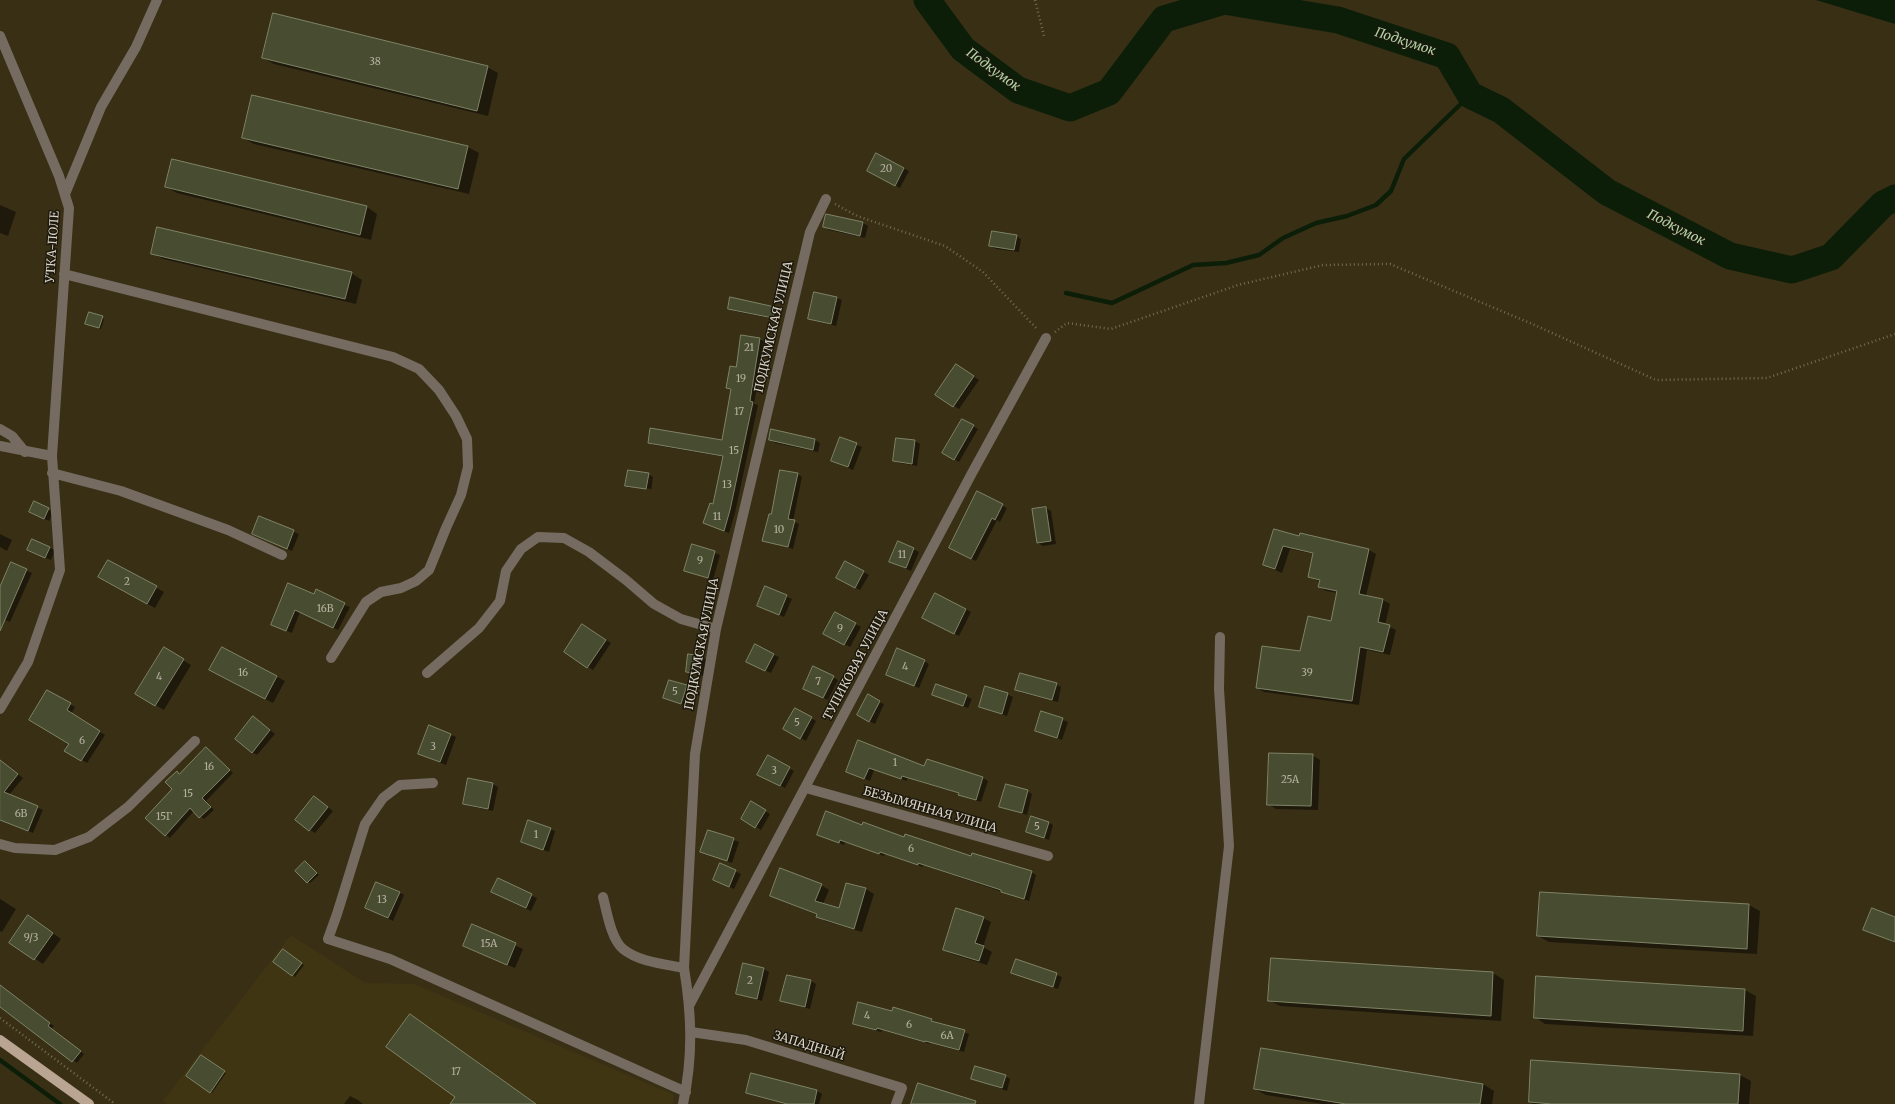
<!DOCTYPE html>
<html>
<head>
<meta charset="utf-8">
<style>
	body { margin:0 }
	canvas { display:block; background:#382f15 }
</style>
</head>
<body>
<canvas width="1895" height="1104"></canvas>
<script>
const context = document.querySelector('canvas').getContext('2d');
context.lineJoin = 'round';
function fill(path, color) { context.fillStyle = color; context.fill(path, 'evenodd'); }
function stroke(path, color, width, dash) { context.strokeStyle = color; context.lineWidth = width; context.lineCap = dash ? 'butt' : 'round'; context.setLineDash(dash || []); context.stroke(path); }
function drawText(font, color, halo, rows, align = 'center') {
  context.font = font + ' Merriweather,serif'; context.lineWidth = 3; context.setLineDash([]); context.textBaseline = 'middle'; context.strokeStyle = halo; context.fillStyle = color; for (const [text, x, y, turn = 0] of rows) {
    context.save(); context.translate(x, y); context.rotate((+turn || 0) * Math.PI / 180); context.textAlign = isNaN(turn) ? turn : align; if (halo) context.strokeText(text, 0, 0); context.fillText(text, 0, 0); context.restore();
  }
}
fill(new Path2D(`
	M291,935L365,983L414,984L674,1095L673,1104H167L163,1101Z`), '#403512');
fill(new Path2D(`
	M1816,0H1895V24Z`), '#0c1e08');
fill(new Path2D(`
	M263,58L487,67L498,73L488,116L274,64Z
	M253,97L468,147L479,153L469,194L254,144L243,138Z
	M877,154L909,171L900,188L868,171Z
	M173,160L367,207L377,214L371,240L177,193L166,187Z
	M0,205L16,212L8,236L0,233Z
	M863,223L868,226L865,238L829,230L824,227Z
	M1016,236L1021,239L1019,252L996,249L990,246Z
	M152,253L351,273L362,280L356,304L163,259Z
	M837,298L842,300L836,326L814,321L809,318Z
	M775,307L780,310L778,320L734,311L729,308Z
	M102,317L104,319L101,329L89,325Z
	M760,339L765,342L754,404L758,405L735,513L729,533L704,523L713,505L724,457L654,445L649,443L722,441L732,390L727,388L737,368Z
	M962,368L979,380L959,409L937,395Z
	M963,420L978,429L959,462L944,453Z
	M772,430L815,440L820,443L818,452L775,443L770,440Z
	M840,438L862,447L853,470L832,461Z
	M897,439L915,441L920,444L917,466L899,463L894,460Z
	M648,474L653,477L651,491L631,488L651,491V489L630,486V488L626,485Z
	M797,474L802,477L793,521L799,524L793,549L764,540L772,515Z
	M977,492L1007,508L1000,522L997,520L976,561L955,551Z
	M35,503L54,512L49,521L35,515Z
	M1046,508L1051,511L1056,544L1043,546L1038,543Z
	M260,518L299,534L292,551L258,536Z
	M1275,530L1300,537L1301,535L1369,550L1376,554L1366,596L1383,600L1390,604L1385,625L1396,630L1390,655L1367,650L1359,705L1264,692L1257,688L1301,652L1331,622L1338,593L1326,591L1319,587L1321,582L1309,577L1314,554L1290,549L1282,573L1264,565Z
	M0,534L12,540L7,551L0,547Z
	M898,542L919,552L911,571L895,564Z
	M693,545L720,555L713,580L686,571Z
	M50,548L55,550L51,560L33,553Z
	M108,561L164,592L155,608L99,577Z
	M846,562L869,575L860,590L837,578Z
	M11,564L32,573L10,622L0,618V589Z
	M289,585L314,595L350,607L338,630L300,612L292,633L277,627Z
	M766,587L792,599L784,617L763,608Z
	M966,609L971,612L959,636L929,621Z
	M836,613L861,627L850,647L825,634Z
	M588,628L611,643L593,670L565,652Z
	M222,648L285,681L273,703L218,674Z
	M164,649L191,665L164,710L136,694Z
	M774,655L779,657L771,673L752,664Z
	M702,657L707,660L705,676L692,674L687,671Z
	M924,661L929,664L919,688L892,677Z
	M833,677L838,680L828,700L809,691Z
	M1056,684L1061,687L1058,702L1022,693L1017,690Z
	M686,686L691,689L686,706L664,698Z
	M47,691L75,707L71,714L105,735L87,763L66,750L70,744Z
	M1007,694L1013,697L1007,716L980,707Z
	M966,696L972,699L968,708L938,697Z
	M879,702L884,704L875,724L863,718Z
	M795,709L816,721L806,741L784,729Z
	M1042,712L1068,722L1062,740L1036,730Z
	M258,720L275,734L257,755L252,752Z
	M429,726L456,737L446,765L419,754Z
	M858,741L925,767L928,760L983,778L988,781L981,802L964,797L960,794L907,778V781L874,770L870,781L852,774Z
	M206,748L233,773L206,801L214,810L204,819L194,811L170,838L147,818L173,789L177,772L180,774Z
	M1312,755L1320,760L1318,810L1276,809L1268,804Z
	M768,757L794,771L785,788L759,774Z
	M8,766L23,778L9,795L43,810L33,833L10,824L0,799V768Z
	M493,784L498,787L493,811L469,806L464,804Z
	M1027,791L1032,794L1027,815L1000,806Z
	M314,797L333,811L315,833L310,830Z
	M752,803L770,814L761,830L742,819Z
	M1048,822L1053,825L1049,840L1027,832Z
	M863,826L972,857L1031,872L1036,875L1029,901L923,865V867L885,854L884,856L845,842L844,845L823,837Z
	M550,829L555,831L549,852L522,842Z
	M709,831L739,842L732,863L702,852Z
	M305,862L319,875L310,883L307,882Z
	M721,864L741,874L734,889L719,882Z
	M498,880L537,898L531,911L498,895Z
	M847,884L866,889L874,894L862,932L825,921L817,916V915L771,896L821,885L829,890L823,904L840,909Z
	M399,892L404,895L393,921L366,908Z
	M1541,893L1749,905L1760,911L1757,954L1549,942L1538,936Z
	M0,899L16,909L2,932L0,931Z
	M983,918L991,922L983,947L992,952L987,965L952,954L944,950Z
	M1895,918V943L1865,929Z
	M36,921L61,939L43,964L10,942Z
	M473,926L523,949L515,968L472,950Z
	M286,952L304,965L295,977L275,962Z
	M1272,959L1493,973L1504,980L1501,1021L1280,1006L1269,1000Z
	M1017,961L1062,977L1058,989L1012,973Z
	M764,969L769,972L762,1001L737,994Z
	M787,976L811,981L816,984L810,1009L787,1003L782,1001Z
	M1537,977L1745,990L1756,996L1753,1036L1545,1024L1535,1017Z
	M0,986L54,1026L51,1029L84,1054L77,1063L0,1006Z
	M410,1015L418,1020L536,1104H451L457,1097Z
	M931,1020L969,1034L964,1052L930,1043V1044L882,1030L881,1032L859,1026L854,1024Z
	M1262,1049L1483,1084L1494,1091L1492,1104H1323L1266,1095L1255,1089Z
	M201,1056L226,1073L212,1093L187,1076Z
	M752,1074L817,1091L822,1094L819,1104H784L752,1095L747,1092Z
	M1740,1075L1751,1081L1749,1104H1533L1530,1102Z
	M1005,1076L1010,1079L1007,1091L972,1078Z
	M350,1096L358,1100L363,1104H344Z`), '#0007');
stroke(new Path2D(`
	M1066,293L1112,303L1193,265L1226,263L1259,255L1283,238L1316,223L1347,216L1376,205L1391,191L1404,159L1470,95
	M0,1060L60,1104`), '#0c1e08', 4.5);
stroke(new Path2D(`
	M927,0L963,49L1018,90L1070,108L1109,92L1164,19L1224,1L1338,20L1447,56L1470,95L1501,110L1607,192L1730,256L1792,270L1831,257L1883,204L1895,198`), '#0c1e08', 27);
const building = new Path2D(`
	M273,13L488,66L477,111L262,58Z
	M252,95L468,146L458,189L242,138Z
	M876,153L904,168L895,186L867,171Z
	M172,159L367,206L360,235L165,187Z
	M826,214L863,222L860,236L823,227Z
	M157,227L352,272L345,299L151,254Z
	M992,231L1017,235L1014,250L989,246Z
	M814,292L837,297L831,324L808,319Z
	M730,297L775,307L773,318L728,309Z
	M89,312L103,316L99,328L85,324Z
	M741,335L760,338L750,401L753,402L730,510L724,531L703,523L710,503L713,504L723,456L648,443L650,428L722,440L731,389L726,388L730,366L736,367Z
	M956,364L974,376L953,407L935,395Z
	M962,419L974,425L954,460L942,453Z
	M771,429L815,439L813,450L769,440Z
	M840,437L857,443L848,467L831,461Z
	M896,438L915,440L912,464L893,461Z
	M628,470L649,473L646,489L625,486Z
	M780,470L798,473L788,519L795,520L788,547L762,541L769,514H771Z
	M977,491L1003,504L995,520L992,518L971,559L949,548Z
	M34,501L49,508L44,519L29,512Z
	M1046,507L1051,541L1037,543L1032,509Z
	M259,516L294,530L287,549L252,534Z
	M1274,529L1299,536L1300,533L1369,549L1359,594L1383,599L1378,622L1390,625L1383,652L1360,647L1352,701L1256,688L1262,646L1300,651L1308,616L1331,621L1337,591L1318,587L1320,580L1308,577L1313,553L1283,546L1275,569L1263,565Z
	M32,539L50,547L45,558L27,550Z
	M898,541L914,548L906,568L889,562Z
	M692,544L715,551L708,578L684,571Z
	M108,560L157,586L147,604L98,577Z
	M845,561L864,571L855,588L836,578Z
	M11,562L27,569L0,631V587Z
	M288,583L314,594L316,589L345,603L333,628L295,610L286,631L271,625Z
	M765,586L787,595L779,615L757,606Z
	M935,593L966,609L954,634L922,618Z
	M835,612L856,623L844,645L823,634Z
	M582,624L606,640L587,668L564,652Z
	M755,644L774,654L765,671L746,662Z
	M164,647L184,659L155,706L135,694Z
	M222,647L277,676L265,699L209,670Z
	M897,648L925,660L914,686L886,675Z
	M688,654L702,656L700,674L686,672Z
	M813,666L834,676L823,698L803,689Z
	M1020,673L1057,683L1052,700L1015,690Z
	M669,680L687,685L681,704L663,698Z
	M936,684L967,695L963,706L932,695Z
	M985,686L1008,693L1002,714L979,707Z
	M47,690L71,703L67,710L100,731L81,761L64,751L69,744L29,720Z
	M868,694L880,701L869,722L857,715Z
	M795,708L812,717L800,739L783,729Z
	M1041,711L1063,718L1057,738L1035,731Z
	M253,716L270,730L252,753L235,739Z
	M429,725L451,734L440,762L418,754Z
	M858,740L924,766L927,759L983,777L976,800L958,795L959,793L902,776L901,779L869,768L864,779L846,772Z
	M206,747L230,770L202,798L211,807L199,818L190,808L165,836L145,818L172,789L165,782L177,771L179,774Z
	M1269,753L1313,754L1311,806L1267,805Z
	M768,755L790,767L780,786L757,775Z
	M0,760L18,774L4,792L38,806L28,831L0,820Z
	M468,778L493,783L488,809L463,804Z
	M1006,784L1028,790L1022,813L999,807Z
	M314,796L328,807L309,831L295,820Z
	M751,801L766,810L755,828L741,819Z
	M826,811L862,825L863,822L904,837L905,834L971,856L972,853L1032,871L1024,899L1001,892V890L918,863V865L880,852L879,854L840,840L839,843L817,835Z
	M1031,816L1049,822L1044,838L1026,832Z
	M528,820L551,828L543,850L521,842Z
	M708,830L734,838L727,861L700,852Z
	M305,861L317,873L307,883L295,871Z
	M720,863L736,870L729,887L713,880Z
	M780,868L822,884L815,901L839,908L846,883L866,888L854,929L816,917L817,914L770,896Z
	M498,878L532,894L526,908L491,892Z
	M376,882L400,892L388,918L365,908Z
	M1540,892L1749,904L1747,949L1537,936Z
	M956,908L984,917L975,943L984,946L979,961L943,950Z
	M1872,908L1895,917V942L1863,930Z
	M28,915L53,933L34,960L9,943Z
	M472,924L516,943L507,965L463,946Z
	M283,949L302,963L292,976L273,962Z
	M1271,958L1493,972L1491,1016L1268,1001Z
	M1016,959L1057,973L1053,987L1011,973Z
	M743,963L764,968L757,999L736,994Z
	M787,975L811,980L805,1007L780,1001Z
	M1536,976L1745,989L1743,1031L1534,1018Z
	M0,985L50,1023L48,1026L81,1051L72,1062L0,1007Z
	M858,1002L892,1011L893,1007L932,1019L931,1021L965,1030L959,1050L925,1041V1042L877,1028L876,1030L853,1024Z
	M410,1014L536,1104H450L455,1097L386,1047Z
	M1261,1048L1483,1084L1480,1104H1346L1254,1089Z
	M201,1055L225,1071L210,1093L186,1076Z
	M1531,1060L1740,1074L1738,1104H1552L1529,1102Z
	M975,1066L1006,1075L1002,1088L971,1079Z
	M751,1073L817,1090L814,1104H787L746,1093Z
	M918,1083L976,1101L975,1104H911Z`);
fill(building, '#484d31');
stroke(building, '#7e8366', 1);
stroke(new Path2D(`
	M1035,0L1044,36
	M835,204L857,216L945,246L983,272L1037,329
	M1055,332L1067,323L1111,329L1238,285L1323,265L1390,264L1530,323L1656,380L1767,378L1895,334
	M0,1018L115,1104`), '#736b56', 2.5, [1, 3]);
stroke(new Path2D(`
	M0,36L59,176L69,208L52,456L60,570L28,662L0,709
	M65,194L101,107L136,47L157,0
	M64,274L393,357L419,369L439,390L456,416L467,439L468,467L461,495L446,528L429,570L416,581L401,588L381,592L366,602L331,658
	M0,429L12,436L25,452
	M0,446L52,456
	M52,473L121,491L228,530L282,555
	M427,673L479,628L500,601L506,571L521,549L538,537L564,538L589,552L626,580L654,604L681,619L716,629
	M433,783L400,785L383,798L365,824L337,914L328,939L390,959L686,1092
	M806,788L1048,856
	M0,844L15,848L55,850L89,837L128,807L195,741
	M603,897C607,912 611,939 623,949C639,962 664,964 684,968
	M690,1004L972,473L1046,338
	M691,1032L746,1040L902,1088L896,1104
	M683,1104C693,1057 692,1016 684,968L695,754L716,629L810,232L826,199
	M1199,1104L1229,846L1219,689L1220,637`), '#756b61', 10);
stroke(new Path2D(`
	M0,1040L89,1104`), '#b9a591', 10);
drawText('10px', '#b6b2a0', null, [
	["38",375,62],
	["20",886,169],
	["21",749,348],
	["19",741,379],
	["17",739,412],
	["15",734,451],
	["13",727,485],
	["11",717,517],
	["10",779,530],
	["11",902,555],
	["9",700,561],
	["2",127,582],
	["16В",325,609],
	["9",840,629],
	["4",905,667],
	["16",243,673],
	["39",1307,673],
	["4",159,677],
	["7",818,682],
	["5",675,692],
	["5",797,723],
	["6",82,741],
	["3",433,747],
	["1",895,763],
	["16",209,767],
	["3",774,771],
	["25А",1290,780],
	["15",188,794],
	["6В",21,814],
	["15Г",164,817],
	["5",1037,827],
	["1",536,835],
	["6",911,849],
	["13",382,900],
	["9/3",31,938],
	["15А",489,944],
	["2",750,981],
	["4",867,1016],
	["6",909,1025],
	["6А",947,1036],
	["17",456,1072]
]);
drawText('12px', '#dad4c5', '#1c180d', [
	["УТКА-ПОЛЕ",53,247,-86],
	["ПОДКУМСКАЯ УЛИЦА",774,327,-77],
	["ПОДКУМСКАЯ УЛИЦА",702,644,-79],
	["ТУПИКОВАЯ УЛИЦА",856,665,-62],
	["БЕЗЫМЯННАЯ УЛИЦА",930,810,16],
	["ЗАПАДНЫЙ",809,1046,17]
]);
drawText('italic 13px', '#aed5a5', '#1c180d', [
	["Подкумок",1405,42,18],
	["Подкумок",993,70,36],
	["Подкумок",1676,228,27]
]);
</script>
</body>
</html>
